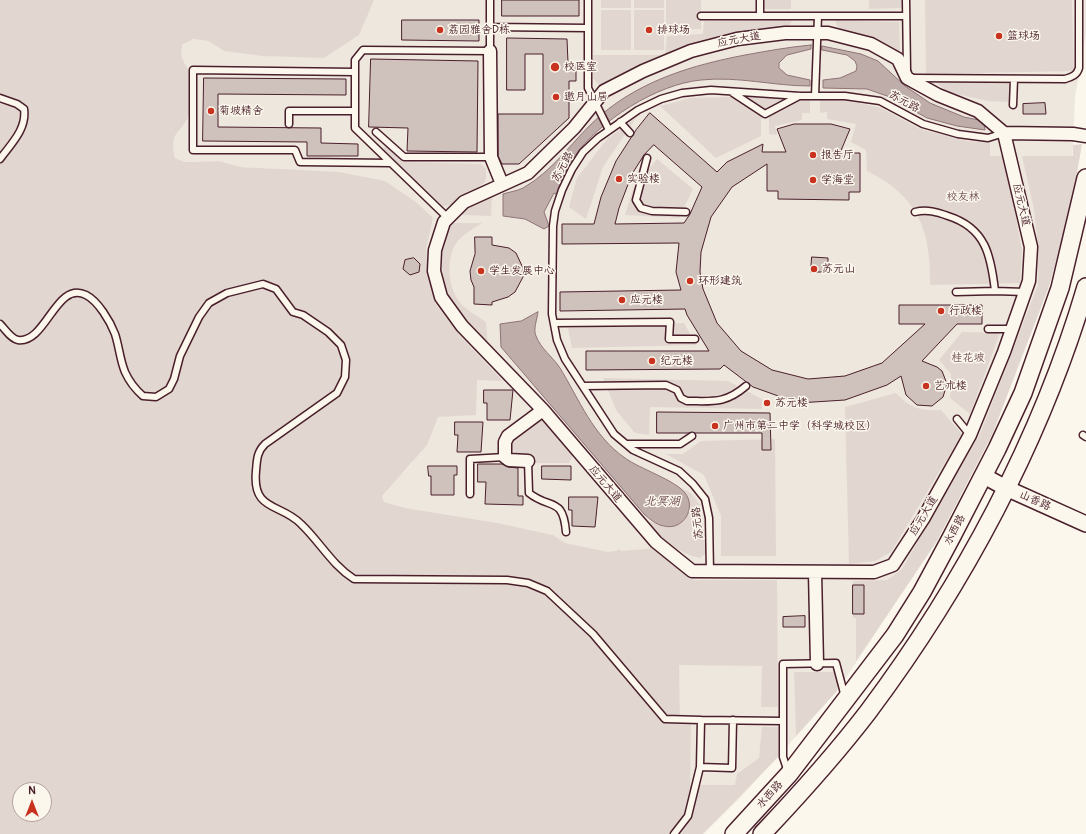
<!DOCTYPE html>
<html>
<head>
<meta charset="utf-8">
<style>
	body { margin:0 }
	#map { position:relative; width:1086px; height:834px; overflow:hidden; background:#fbf7ec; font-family:Pangolin,sans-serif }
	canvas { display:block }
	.north { position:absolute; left:12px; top:782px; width:40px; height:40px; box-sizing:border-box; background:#fbf7ec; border:1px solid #b4a19f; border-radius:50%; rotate:0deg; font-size:11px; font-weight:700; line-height:16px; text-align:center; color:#4a1f2b }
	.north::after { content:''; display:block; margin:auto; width:14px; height:18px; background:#c8321e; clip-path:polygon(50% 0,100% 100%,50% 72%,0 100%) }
</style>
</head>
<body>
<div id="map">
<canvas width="1086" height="834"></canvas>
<div class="north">N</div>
</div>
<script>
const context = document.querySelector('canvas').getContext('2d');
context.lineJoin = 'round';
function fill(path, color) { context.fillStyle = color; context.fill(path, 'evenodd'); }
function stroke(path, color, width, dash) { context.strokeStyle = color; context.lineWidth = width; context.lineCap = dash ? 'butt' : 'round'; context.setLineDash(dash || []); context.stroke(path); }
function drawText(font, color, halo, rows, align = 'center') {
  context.font = font + ' Pangolin,"LXGW WenKai TC",sans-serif'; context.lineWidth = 3; context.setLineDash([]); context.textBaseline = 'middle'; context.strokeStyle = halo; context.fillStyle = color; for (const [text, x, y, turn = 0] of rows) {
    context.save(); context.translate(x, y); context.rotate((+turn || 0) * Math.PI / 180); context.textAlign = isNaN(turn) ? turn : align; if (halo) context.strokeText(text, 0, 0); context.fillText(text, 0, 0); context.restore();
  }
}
fill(new Path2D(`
	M374,0H1086V34L1075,97L1070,214L1048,289L992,435L937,541L837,691L740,798L703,834L553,535L498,523L406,508L384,502L382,496L390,485L412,463L275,169L241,167L219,161L184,162L175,158L171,145L177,131L186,120L188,70L182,58V45L193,39L208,41L224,51L369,10Z`), '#eee7de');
fill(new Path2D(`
	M0,0H374L359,35L324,58L263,56L224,51L208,41L193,39L182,45C182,49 181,54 182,57C183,62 188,67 189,72C191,83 192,101 189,113C184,133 168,129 175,158L185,162L219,161L241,167L339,172L385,181L416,202L433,218L426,249L435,303L459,335L503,381L477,380L476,415L438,417L427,445L382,496L384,502L406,508L498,523L553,535L565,543L608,552L616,551L620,549L621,551L657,548L694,580H777L778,707H761L762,666L679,665L680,723L691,724L690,785H735L737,774L759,758L762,727H778V757L703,834H0ZM20,790H44V814H20Z
	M601,0H631V8H601Z
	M634,0H664V8H634Z
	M666,0H701V29H666Z
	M762,0H791V9H762Z
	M869,0H902V8L869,9Z
	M925,0H1072L1074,71L926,74Z
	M601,10H631V50H601Z
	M634,10H664V50H634Z
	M792,20L789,27L735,34L606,86L599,85L593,78V55H665L667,36L703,34L704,21Z
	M835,20L899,22L900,55L847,33L838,28Z
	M934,81L1009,83V102L988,101L948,92Z
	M741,95L793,97L765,110Z
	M731,97L761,115V136L716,158L660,106L691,98Z
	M801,99H810V113H802V120L775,126L777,135L769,134V115Z
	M820,99L845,100L881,108L920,129L967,141L990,143V156H1004L1022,250L1020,283L930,285C931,230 918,196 867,171L866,150L851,142L856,124L827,119V112L820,113Z
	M636,118L603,167L586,219L569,207L577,178L608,138Z
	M1082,144L1070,214L1048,289L992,435L937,541L856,661V618H853V581L887,580L902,569L980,434L1038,285V246L1034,209L1022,156H1073V145Z
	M386,145L404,162L481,164L486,169V179L484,183C472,191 458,207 443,206L383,150Z
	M657,159L693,189L679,218L625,215L633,189Z
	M492,193L491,216L461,215L467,205Z
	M454,223H482C473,229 461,235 455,245C445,262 449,293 463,306C470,312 479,317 486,322L488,347L456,316L445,286L440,254L446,229Z
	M684,323L696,345L572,348L568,328Z
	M962,332L1000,333L970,414L950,398L951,374L939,360Z
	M603,378L728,381L762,399V409L650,407L649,435L635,433L616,410Z
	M896,393C910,408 920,411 941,410L962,434L891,552L875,561L849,564L845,407Z
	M542,418L574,453L569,463H533L532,456L518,455L509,445L511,438Z
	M775,439L776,556H721V516L704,475L666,454H683L701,441Z
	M675,485L691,493L700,505L706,553L700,558C679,554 659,537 645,520L665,527L685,493Z
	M794,672H837V691L796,736Z`), '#e2d7d0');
const water = new Path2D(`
	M811,45V49L787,55L779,63V68L787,75L810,80V86C773,86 738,76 701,80C657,84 599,121 574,157C566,169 561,182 557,195L554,193L544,212L549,226L544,229L525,219L503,216V194C509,192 517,191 523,188C555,170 574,138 601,115C642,80 693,65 745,55C767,51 789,47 811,45Z
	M822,46L861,54L878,61L905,86L930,103L964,117L984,121L985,130L957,126L927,118L887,96L867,89L823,88V80L840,78L856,71L857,66L855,61L847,55L822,50Z
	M538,312C537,320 533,329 536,336C541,349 552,356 560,368C579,399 593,436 625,458C640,469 675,480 685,493C697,508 683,531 664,526C656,525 650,519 644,514L501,347L500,324L521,321Z`);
fill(water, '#bfadaa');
stroke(water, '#907477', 1);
const building = new Path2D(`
	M502,0H579V16H502Z
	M402,20H479V41L402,40Z
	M507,38L567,39L568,63H576V81H569V118L519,164H502L498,156V114H543V54H525V90H507Z
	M371,59L478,61L477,152L407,151L408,128L369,127Z
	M204,78L346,79V95L218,94V127L321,128V143L358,144V156H307V142L203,141Z
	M1045,103L1046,114H1023V104Z
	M650,113L717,172L727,162L763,144L762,152H786L777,129L794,124H831L850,129L840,153H860V192H849V200L778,199V191H767V164L732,187L711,217L701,252L700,272L703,289L717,323L741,351L772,370L808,379L845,376L882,363L925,324H899V305H982V324H957L922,361L937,367L942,371L947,384L943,397L932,406L917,405L906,395L901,376L887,385L845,400L798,403L753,387L724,365L720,369L586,370V351H709L687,315L685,309L560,311V292L681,290L676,272L679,243L562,244V224H594L601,197L616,161L636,130ZM654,145L702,187L690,214L684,223L615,224L619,208L632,174L644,155Z
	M475,237H492V245L509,248L516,253L523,268V277L515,292L508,297L492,302V305L474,304V287L471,280L470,271L475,254Z
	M812,257L828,258V272H811Z
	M414,258L420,264L419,272L410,275L403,269L405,260Z
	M484,390H513L510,420H487V403H484Z
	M657,412L770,413L771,450H762V433H657Z
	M455,422H483L481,452H457L458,435H455Z
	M478,464H502L508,467L518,468V496H523V505L485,504L486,482H478Z
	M428,466H457V475H454V495H431V476H429Z
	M542,466H571V480L542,479Z
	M569,497H598L595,527L572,526V510H569Z
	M853,585H864V614H853Z
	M805,616V627H783V617Z`);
fill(building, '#cfc2bc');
stroke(building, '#4a1f2b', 1);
const service = new Path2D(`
	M588,0V88L609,130
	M906,0L907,70
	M701,16H906
	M760,16V0
	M490,27L588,28
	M355,72V60L363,50L490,51V0
	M913,78L1065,79C1072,77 1077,75 1079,68V0
	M733,93L765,114L799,96
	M815,96L818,16
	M0,98L17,104L24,109C27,129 11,144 0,159
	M1013,105L1014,79
	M620,122L630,133
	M289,124V111H355
	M376,132L404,157H491
	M647,158L636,200L641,208L652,211L686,212
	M391,163L300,162L295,150H193V70L355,72V128L448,218
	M915,212C927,209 937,212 948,216C986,228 991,256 995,291L1025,292
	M956,292L995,291
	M554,323L670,322L669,339H695
	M0,324C5,329 11,339 18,340C46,344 56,280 86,295C98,301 110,321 115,334C119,346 120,360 125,372C129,381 135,389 143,396L156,397L169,389L174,379L180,356L199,317L209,303L227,293L263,284L276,289L293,312L303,315L328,332L341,345L346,360L345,377L337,393L265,444C257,452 257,459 256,471C252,512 281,503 301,524C320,542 332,565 354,579L507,580L528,583L547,591L593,634L665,719L701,720
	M988,329H1012
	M583,386L666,385L677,390L681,398L687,401C713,401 725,404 746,386
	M957,419L970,435
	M1083,435L1086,437
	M626,444H680L692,436
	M528,461L529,493C550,510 563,496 566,532
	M470,494V459L505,457
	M710,572L709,518L705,499L693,484L679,471L633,450L614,434L565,359L557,340L552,314L553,226L555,211L562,190L572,169L583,152L598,138L638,110L661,99L682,93L711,90L800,96H845L880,101L923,124L958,134L988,138L1004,133
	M733,720L732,768L700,767L701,720L783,721
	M788,772L783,757V664L836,663L845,697
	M674,834L688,816L700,767`);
const minor = new Path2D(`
	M785,33H828L871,44L898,59L907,78L938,95L978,111L1004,133L1031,247L1029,281L1004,352L970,435L923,519L893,565L874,572L692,571L656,542L543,410L462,326L441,297L434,271L435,250L444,222L464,202L528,173L574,128L604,91L643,71L691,51L737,39Z
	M490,51L491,157L502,184
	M1004,133L1073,134L1086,136
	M528,461L509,460L505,457V442L508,436L543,410
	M815,572L817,664`);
const tertiary = new Path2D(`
	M984,476L1006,488L1086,524`);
const secondary = new Path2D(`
	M734,834L789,774L895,635L922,592L951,538L997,449L1023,393L1060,288L1086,178
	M762,834C799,795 835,755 868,712C963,585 1041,440 1086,287`);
stroke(service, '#4a1f2b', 9);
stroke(minor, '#4a1f2b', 15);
stroke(tertiary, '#4a1f2b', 18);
stroke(secondary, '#4a1f2b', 20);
stroke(service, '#fbf7ec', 6);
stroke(minor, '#fbf7ec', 12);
stroke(tertiary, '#fbf7ec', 15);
stroke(secondary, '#fbf7ec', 17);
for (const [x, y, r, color] of [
	[440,30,4,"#c8321e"],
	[649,30,4,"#c8321e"],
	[999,36,4,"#c8321e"],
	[555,67,5,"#c8321e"],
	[556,97,4,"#c8321e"],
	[211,111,4,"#c8321e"],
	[813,155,4,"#c8321e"],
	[619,179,4,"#c8321e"],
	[813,180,4,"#c8321e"],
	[814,269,4,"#c8321e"],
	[481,271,4,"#c8321e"],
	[690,281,4,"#c8321e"],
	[622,300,4,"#c8321e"],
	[941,311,4,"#c8321e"],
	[652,361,4,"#c8321e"],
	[926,386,4,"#c8321e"],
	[767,403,4,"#c8321e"],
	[715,426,4,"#c8321e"]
]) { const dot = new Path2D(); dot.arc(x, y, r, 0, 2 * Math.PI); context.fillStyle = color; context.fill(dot); stroke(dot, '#fbf7ec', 1.5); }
drawText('11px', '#4a1f2b', '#fbf7ec', [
	["荔园雅舍D栋",448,30],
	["排球场",657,30],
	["篮球场",1007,36],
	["校医室",564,67],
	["邀月山居",564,97],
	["菊坡精舍",219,111],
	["报告厅",821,155],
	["实验楼",627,179],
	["学海堂",821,180],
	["苏元山",822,269],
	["学生发展中心",489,271],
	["环形建筑",698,281],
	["应元楼",630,300],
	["行政楼",949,311],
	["纪元楼",660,361],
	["艺术楼",934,386],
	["苏元楼",775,403],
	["广州市第二中学（科学城校区）",723,426]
], 'left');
drawText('11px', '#4a1f2b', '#fbf7ec', [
	["应元大道",739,40,-10],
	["苏元路",904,102,28],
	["苏元路",563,167,-62],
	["应元大道",1021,205,77],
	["应元大道",605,484,50],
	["山香路",1035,501,24],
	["应元大道",924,516,-59],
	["苏元路",698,523,-96],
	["水西路",955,530,-62],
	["水西路",770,795,-48]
]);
drawText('11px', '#704d54', '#fbf7ec', [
	["校友林",963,197],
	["桂花坡",968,358]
]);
drawText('italic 12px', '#6d4a51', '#fbf7ec', [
	["北冥湖",662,502]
]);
</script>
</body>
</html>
